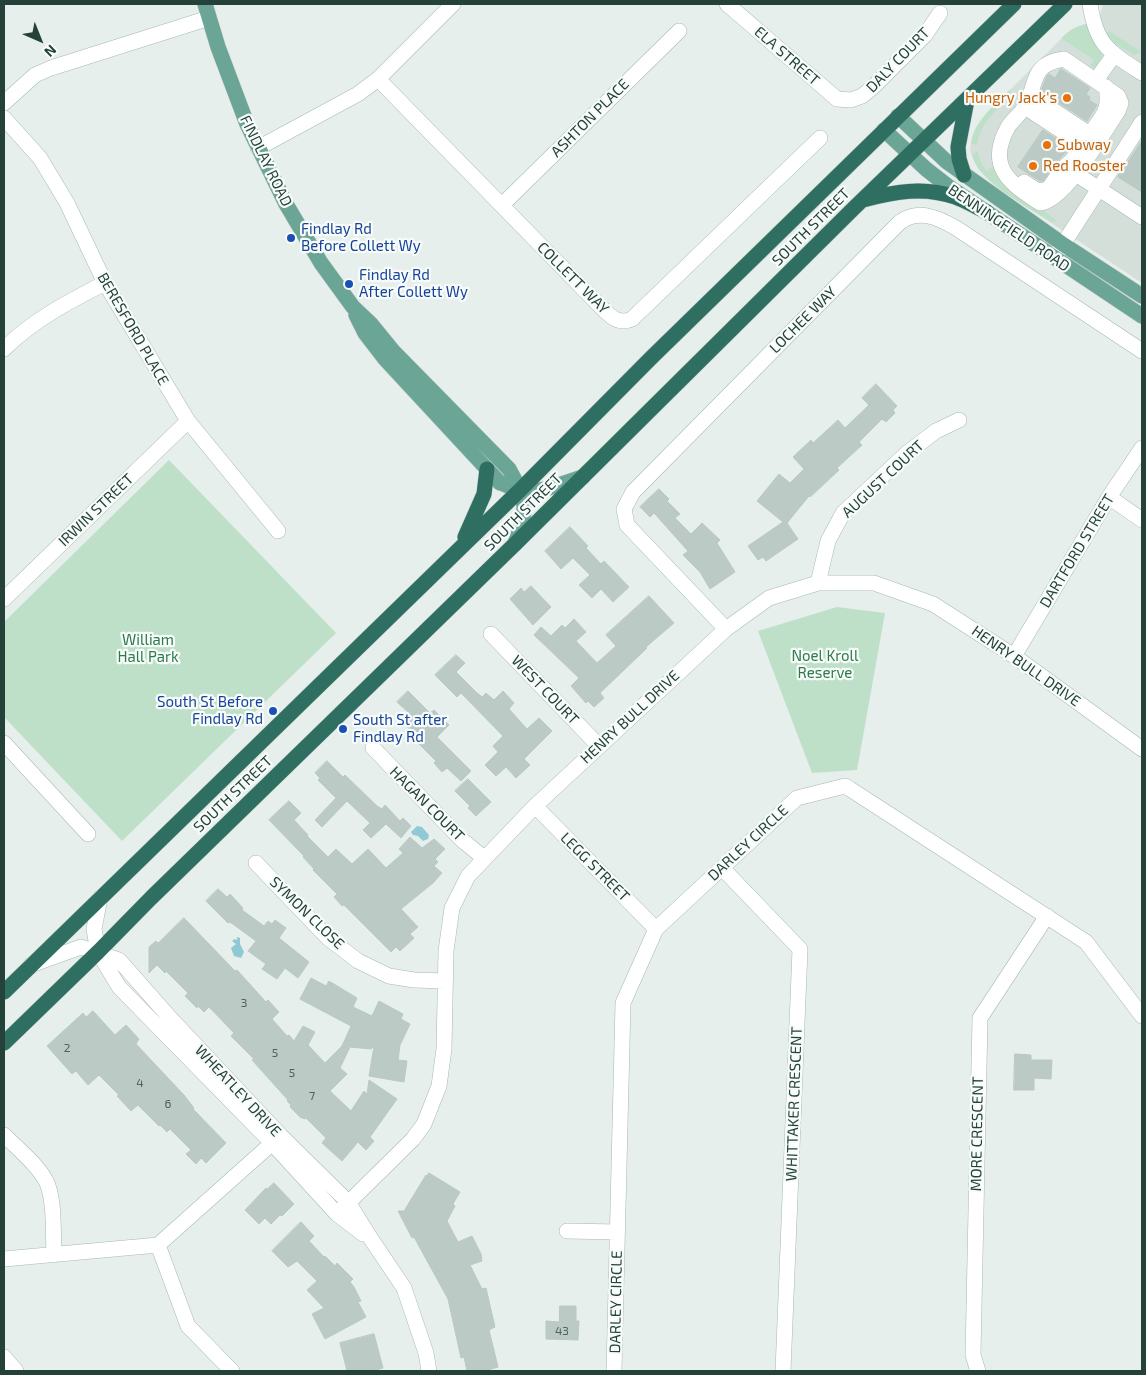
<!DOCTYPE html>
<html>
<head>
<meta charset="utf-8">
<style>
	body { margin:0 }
	#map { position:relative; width:1146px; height:1375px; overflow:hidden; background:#e6efeb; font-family:"Exo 2",sans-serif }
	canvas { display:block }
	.frame { position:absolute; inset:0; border:5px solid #24423a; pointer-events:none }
	.north { position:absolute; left:15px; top:15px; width:50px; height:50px; -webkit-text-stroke:4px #f7fbf9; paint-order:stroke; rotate:136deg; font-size:14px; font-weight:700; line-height:20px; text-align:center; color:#24423a }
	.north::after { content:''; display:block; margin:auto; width:18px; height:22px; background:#24423a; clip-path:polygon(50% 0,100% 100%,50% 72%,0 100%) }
</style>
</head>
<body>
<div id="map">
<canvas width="1146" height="1375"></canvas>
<div class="frame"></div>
<div class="north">N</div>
</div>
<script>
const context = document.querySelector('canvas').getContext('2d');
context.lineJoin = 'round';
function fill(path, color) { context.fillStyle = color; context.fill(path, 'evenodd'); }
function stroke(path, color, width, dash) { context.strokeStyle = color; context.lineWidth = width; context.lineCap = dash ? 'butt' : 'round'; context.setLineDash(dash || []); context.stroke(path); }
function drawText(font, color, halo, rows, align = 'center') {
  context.font = font + ' "Exo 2",sans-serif'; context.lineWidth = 4.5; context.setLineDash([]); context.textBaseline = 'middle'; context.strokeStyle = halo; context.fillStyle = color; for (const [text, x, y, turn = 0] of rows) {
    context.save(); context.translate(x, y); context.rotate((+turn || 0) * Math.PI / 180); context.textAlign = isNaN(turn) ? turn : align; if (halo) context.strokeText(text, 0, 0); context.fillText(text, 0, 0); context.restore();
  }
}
fill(new Path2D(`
	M1103,4H1142V283L1000,189L979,170L974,161L970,150L971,142L975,131L990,110L1068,32L1076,27L1099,19Z`), '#d4dfda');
fill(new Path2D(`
	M1086,24C1093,42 1113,51 1094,68L1090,66L1094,60L1061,38L1072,29Z
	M1109,31L1142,52L1134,55L1112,42L1106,35Z
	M1009,90L1013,94C998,109 980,122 977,145L972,144C969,127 997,102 1009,90Z
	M978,151L981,163L987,171L996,164L1007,187L1048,214L1057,221L1051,222C1028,207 979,183 972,155Z
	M169,460L336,633L122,841L4,717V622Z
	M837,607L885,613L857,770L812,773L758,631Z`), '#bfe0c8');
fill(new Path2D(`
	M417,826L422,827L429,835L428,839L423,841L418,836L413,835L411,832Z
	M237,937L240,938V944L244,952L241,958L234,956L231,948L236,944L232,941L235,939L237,940Z`), '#8ec9d4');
const building = new Path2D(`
	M1061,69L1090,88L1086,94L1090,97L1089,100L1097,105L1087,121L1041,91L1047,76L1049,74L1055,78Z
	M1043,130L1069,147L1065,153L1056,162L1043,181H1040L1018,167Z
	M1142,141V192L1118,177Z
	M876,384L897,406L893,410L895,413L886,422L882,419L859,442L862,445L837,468L839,470L822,486L810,497L809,496L787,523L798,539L766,561L763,557L758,560L748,546L783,522L757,501L779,474L790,483L804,469L793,457L811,440L813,443L838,420L845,428L869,405L862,398Z
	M659,489L669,499L667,501L680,514L675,518L691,534L702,523L720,540L717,543L735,572L710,589L700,572L683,555L688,551L654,513L650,517L640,507Z
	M570,527L588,546L586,548L601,564L604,561L629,587L613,602L601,589L592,598L579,585L590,575L573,558L561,569L545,551Z
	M531,586L551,607L533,625L510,599L521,588L524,592Z
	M649,596L674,623L646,647L647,648L600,693L604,698L594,707L588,701L586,703L571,686L579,678L534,635L541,627L551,636L562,625L565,628L574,619L586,632L576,641L597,663L616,646L606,635Z
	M456,655L465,663L456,672L476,692L482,697L486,693L494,700L503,691L514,703L509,709L527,729L539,718L552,731L524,759L530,765L516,778L506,767L496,776L485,765L498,752L493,746L503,736L461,693L457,697L435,675Z
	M408,691L430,713L434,710L449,725L437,737L471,771L461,781L447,768L442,772L434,763L436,761L419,744L422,741L401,721L409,713L397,702Z
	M327,761L343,777L345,775L377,806L382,809L385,805L400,821L403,818L411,826L401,838L386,824L371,838L363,830L370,823L347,801L322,827L315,820L336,798L318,780L320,778L315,773Z
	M468,779L491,802L476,816L468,808L470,806L455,791Z
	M289,801L301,813L294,820L308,835L307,836L328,857L336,849L352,864L368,849L386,868L403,853L399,849L410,837L422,848L434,839L445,849L435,859L438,862L434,866L442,873L433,883L401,909L418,927L410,934L414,938L400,951L396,947L391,952L344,905L342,906L334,897L337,894L313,870L314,869L303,857L304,856L269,820Z
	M218,889L227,897L230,894L243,908L242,910L264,926L268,921L272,924L275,920L286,928L279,938L309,962L298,978L285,968L277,979L262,969L266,964L248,951L256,941L230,922L228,923L206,901Z
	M184,918L235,971L237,970L266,1002L268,1000L279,1012L272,1019L287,1036L289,1035L294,1041L303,1026L315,1032L308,1045L325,1063L342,1046L351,1026L300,999L311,978L326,986L329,981L357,998L353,1007L372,1016L379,1001L403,1014L401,1019L410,1024L400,1045L398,1060L407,1061L404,1082L369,1076L374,1046L371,1049L350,1047L340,1068L347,1074L330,1091L351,1111L364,1091L367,1094L369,1080L397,1099L370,1137L374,1141L366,1150L358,1142L342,1161L322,1143L326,1138L306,1118L305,1119L300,1117L290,1107L291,1105L287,1101L288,1100L252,1060L254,1059L231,1036L234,1033L209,1007L204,1012L198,1006L197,1008L185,996L188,993L166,971L165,973L157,965L149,973V947L156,941L158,943Z
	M93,1011L115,1035L126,1025L139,1039L136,1044L184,1095L194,1108L193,1109L226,1143L206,1163L201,1158L196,1164L186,1154L191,1150L170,1129L167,1132L160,1125L159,1126L138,1105L131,1111L117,1096L119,1095L99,1075L88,1085L76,1071L72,1074L47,1046L83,1013L86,1017Z
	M1015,1054L1031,1055V1060H1052L1051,1079L1034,1078V1090H1014Z
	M429,1173L460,1192L453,1204L455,1206L447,1221L458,1242L472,1236L481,1254L482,1261L470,1265L482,1289L486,1288L495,1327L489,1330L498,1367L484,1371H467L464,1357L461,1358L448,1299L414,1237L412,1238L398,1211H404L426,1175L427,1176Z
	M274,1183L294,1204L282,1216L280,1215L271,1224L265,1218L259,1224L245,1210L266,1188L267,1189Z
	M301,1222L314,1236L309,1241L324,1257L325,1256L335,1266L337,1263L353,1279L350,1282L354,1287L361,1301L358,1302L366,1317L325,1339L312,1314L324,1308L307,1290L317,1281L297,1261L288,1267L272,1251Z
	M560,1306H576V1321H579L578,1340L546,1339V1321L559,1322Z
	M374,1334L383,1368L372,1371H347L340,1343Z`);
fill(building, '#bbcac4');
stroke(building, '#b8c9c2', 1);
const minor = new Path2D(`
	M727,4L837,99L851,100L862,96L873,87L925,35L940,13
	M1090,4C1096,45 1109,52 1142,73
	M1064,59L1118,96L1121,103L1118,111C1104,132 1065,201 1040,203C1009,183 986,166 1008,127C1013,119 1021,114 1025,106C1038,85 1029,64 1064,59Z
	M378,79L602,308C611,317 619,325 632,319L820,138
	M1096,80L1114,55
	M1030,95L1088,133L1092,131C1104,114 1110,109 1106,87
	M4,103L35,75L51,68L209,18
	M4,118L40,158L67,203L105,283L188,421L278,531
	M258,148L358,94L378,79L453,4
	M1076,174L1142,217
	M1024,182L1038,191L1048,189L1063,168L1073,159L1079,147L1077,141L1025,107
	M502,205L679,31
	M1056,255L1142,122
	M4,349C33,320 68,302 105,283
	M1109,497L1142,520
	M818,583L828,541L843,513L907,453L936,431L959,420
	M4,599L188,421
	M726,629L627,525L624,509L633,492L900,222C919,209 937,217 956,228L1142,351
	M491,634L599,746
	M1014,656L1109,497L1142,448
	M4,743L88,834
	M373,748L462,840L484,858
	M535,806L656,929
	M256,863L328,938L358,961L389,976L414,980L445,981
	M722,868L800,949L783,1371
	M100,898L94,929L98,952L119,987L272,1143L337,1214L363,1234
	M31,965L81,947L119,960L171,1019L281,1136L348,1202L371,1239L404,1288L426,1353L429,1371
	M4,1135C17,1148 38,1165 46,1181C55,1198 53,1236 54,1255
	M337,1214L413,1139L424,1124L439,1086L444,1049L446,951L452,908L468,876L535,806L726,629L769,598L818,583H874L933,604L1014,656L1142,749
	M567,1231L617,1232
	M158,1245L188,1326L232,1371
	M4,1259L158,1245L279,1137
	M4,1357L16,1371
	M614,1371L623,1003L656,929L797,798L845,786L850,789L1086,942L1142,1016
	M978,1371L973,1355L980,1018L1047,916`);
const major = new Path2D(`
	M205,4L218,47L247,124L286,204L321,263L353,307L371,324L393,351L509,469C528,504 528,506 515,544
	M898,116L947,162L1064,245L1142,296
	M884,130L926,169L949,187L1142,316
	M356,315L365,333L385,359L500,483C506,485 513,488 519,490C540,494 563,483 583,477`);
const highway = new Path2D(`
	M964,175L959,159L958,147L967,100
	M863,200C894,192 923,186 955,197C966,201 976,207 987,212
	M465,537L484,494L487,469
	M4,992L520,490L652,357L1014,4
	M4,1043L98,952L151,898L515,544L854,208L1065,4`);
stroke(minor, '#a8b8b2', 16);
stroke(major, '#c2cac8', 16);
stroke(highway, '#c2cac8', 16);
stroke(minor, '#fff', 15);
stroke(major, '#6aa596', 15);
stroke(highway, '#2f6f62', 15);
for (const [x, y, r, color] of [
	[1067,98,5,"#e8710a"],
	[1047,145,5,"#e8710a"],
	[1033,166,5,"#e8710a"],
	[291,238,5,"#1a4fb4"],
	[349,284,5,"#1a4fb4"],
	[273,711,5,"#1a4fb4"],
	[343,729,5,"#1a4fb4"]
]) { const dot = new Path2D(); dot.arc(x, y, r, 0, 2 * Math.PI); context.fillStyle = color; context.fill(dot); stroke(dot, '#f7fbf9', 2); }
drawText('12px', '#4a645c', null, [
	["3",244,1003],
	["2",67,1048],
	["5",275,1053],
	["5",292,1073],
	["4",140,1083],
	["7",312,1096],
	["6",168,1104],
	["43",562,1331]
]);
drawText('15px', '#24423a', '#f7fbf9', [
	["ELA STREET",787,56,41],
	["DALY COURT",898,60,-46],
	["ASHTON PLACE",590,118,-45],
	["FINDLAY ROAD",266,161,64],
	["SOUTH STREET",811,227,-45],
	["BENNINGFIELD ROAD",1009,228,34],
	["COLLETT WAY",573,278,45],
	["LOCHEE WAY",803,320,-45],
	["BERESFORD PLACE",133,329,60],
	["AUGUST COURT",883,479,-43],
	["IRWIN STREET",96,510,-44],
	["SOUTH STREET",523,512,-45],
	["DARTFORD STREET",1077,551,-59],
	["HENRY BULL DRIVE",1026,666,35],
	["WEST COURT",545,690,46],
	["HENRY BULL DRIVE",630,717,-43],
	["SOUTH STREET",233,794,-44],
	["HAGAN COURT",427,804,45],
	["DARLEY CIRCLE",748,843,-43],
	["LEGG STREET",595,867,45],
	["SYMON CLOSE",307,913,44],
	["WHEATLEY DRIVE",238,1091,47],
	["WHITTAKER CRESCENT",794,1104,-88],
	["MORE CRESCENT",977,1134,-89],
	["DARLEY CIRCLE",616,1302,-89]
]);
drawText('15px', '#c56008', '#f7fbf9', [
	["Hungry Jack's",1057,98,"right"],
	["Subway",1057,145],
	["Red Rooster",1043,166]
], 'left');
drawText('15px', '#164399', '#f7fbf9', [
	["Findlay Rd",301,229],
	["Before Collett Wy",301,246],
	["Findlay Rd",359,275],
	["After Collett Wy",359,292],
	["South St Before",263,702,"right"],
	["Findlay Rd",263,719,"right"],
	["South St after",353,720],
	["Findlay Rd",353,737]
], 'left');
drawText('15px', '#2d7a4b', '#f7fbf9', [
	["William",148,640],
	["Hall Park",148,657],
	["Noel Kroll",825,656],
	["Reserve",825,673]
]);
</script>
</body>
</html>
